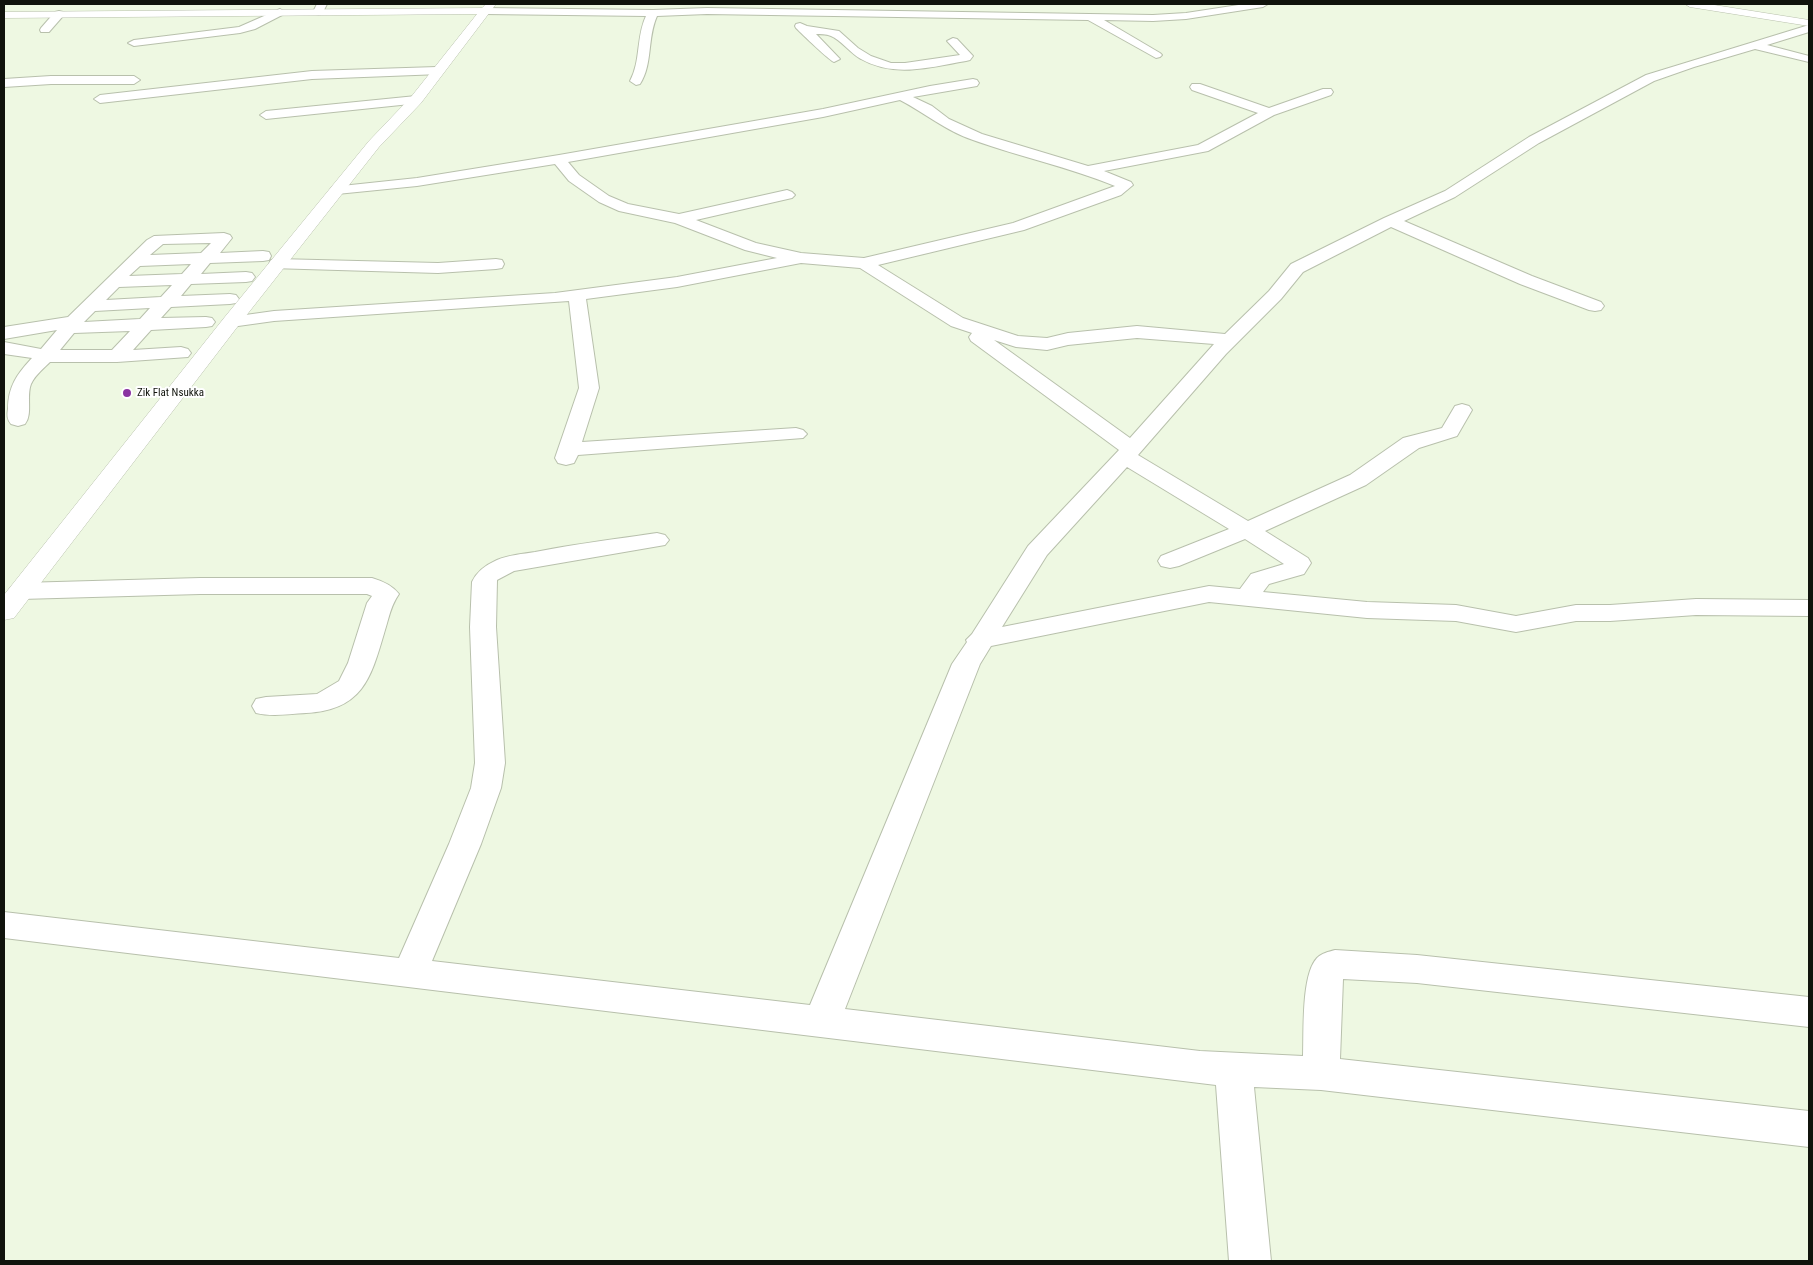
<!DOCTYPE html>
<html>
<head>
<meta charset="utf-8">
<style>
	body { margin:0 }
	#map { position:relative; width:1813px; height:1265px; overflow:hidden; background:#eef8e2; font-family:"Roboto Condensed",sans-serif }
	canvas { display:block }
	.frame { position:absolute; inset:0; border:5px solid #10130c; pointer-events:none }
</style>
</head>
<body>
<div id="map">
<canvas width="1813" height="1265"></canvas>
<div class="frame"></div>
</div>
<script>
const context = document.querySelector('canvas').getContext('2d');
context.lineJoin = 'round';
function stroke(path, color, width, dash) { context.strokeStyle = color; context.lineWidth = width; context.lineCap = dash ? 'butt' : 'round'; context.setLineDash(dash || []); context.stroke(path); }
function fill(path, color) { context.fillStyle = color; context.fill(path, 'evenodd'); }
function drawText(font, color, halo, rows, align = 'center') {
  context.font = font + ' "Roboto Condensed",sans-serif'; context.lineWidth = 4; context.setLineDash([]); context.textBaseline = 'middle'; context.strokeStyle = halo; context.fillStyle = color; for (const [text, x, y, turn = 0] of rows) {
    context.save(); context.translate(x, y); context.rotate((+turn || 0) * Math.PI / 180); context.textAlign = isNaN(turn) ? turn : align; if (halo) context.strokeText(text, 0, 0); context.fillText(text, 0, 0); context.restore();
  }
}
const minor = new Path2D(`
	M317,4H327L322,14L318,15L313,12Z
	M1245,4H1268L1263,7L1186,19L1153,21L1104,20L1160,53L1162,55L1160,57L1156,58L1088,20L707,14L657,16C647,38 653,64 640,84L636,85L630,81C641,61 636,37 646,16L485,14L480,11L485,8L653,10L707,8L1153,15L1186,13Z
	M280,9L285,12L284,14L255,29L240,33L134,46L128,43L134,40L239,27Z
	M59,11L63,12L64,14L63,16L49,32H41L40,30L41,28L55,12Z
	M800,23L807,26L839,31L858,48L871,56L891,63H905L960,55L947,41L953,38L957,39L973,56L970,60L966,61C931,67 894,78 861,59C851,54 840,39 831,36C826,34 820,34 816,34L840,59L834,62C830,61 802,34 796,28L795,26L796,24Z
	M1809,25V32L1767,45L1809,56V62L1755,49L1694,67L1654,81L1539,143L1455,197L1404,221L1532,276L1601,302L1604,306L1601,310L1595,311L1589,310L1520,284L1391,227L1303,272L1281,299L1226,354L1138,455L1248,521L1350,475L1403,438L1442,428L1455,406L1462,404L1469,406L1472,410L1457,436L1419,448L1366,485L1265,531L1308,558L1311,563L1304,574L1269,584L1263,592L1367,602L1456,605L1516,616L1576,605H1610L1696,599L1809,600V616L1696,615L1610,621H1576L1516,632L1456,621L1367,618L1209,602L991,646L980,664L845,1009L1200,1051L1303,1056C1304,1032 1301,975 1317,958C1322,953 1328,952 1335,950L1417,955L1809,997V1027L1417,983L1343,979L1340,1059L1809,1111V1147L1321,1090L1254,1087L1271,1261H1229L1216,1085L4,938V912L399,958L449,844L471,788L475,763L470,627L472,582C477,571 486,565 497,560C508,555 523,554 535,552C575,544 616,539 657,533L665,535L669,540L665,545L514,571L497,580L496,627L505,763L501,788L481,844L432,961L810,1005L952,664L967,642L966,640L972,634L1028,546L1119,450L971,341L969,337L972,333L951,326L860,268L801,263L677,287L586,299L599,388L582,442L796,428L803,430L807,434L803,438L578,455L574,463L566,465L558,463L555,458L579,388L569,301L274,321L231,327L225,326L222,322L225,318L231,317L274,311L555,293L677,277L777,258L745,250L675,223L619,211L599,202L569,181L555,164L417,186L337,194L332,193L330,190L332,187L417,178L559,155L823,109L930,86L973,79L977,80L979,83L977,86L913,97L932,106L949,119L982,134L1088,166L1198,145L1258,113L1192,90L1190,87L1192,84H1200L1269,108L1323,89H1331L1333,92L1331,95L1274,115L1208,151L1104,171L1131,182L1133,185L1121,195L1024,230L878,265L963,318L1018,336L1047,338L1068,333L1137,326L1225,334L1269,291L1291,264L1384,218L1445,191L1529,137L1646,75ZM900,100C925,113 946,131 973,140C1020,157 1069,167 1115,186L1013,223L864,258L801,253L756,243L696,220L792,198L795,195L792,192L787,190L679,214L628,204L609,196L579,175L568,162L823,117ZM1137,338L1214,344L1130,438L994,340L1016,347L1047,350L1068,345ZM1127,467L1229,529L1161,556L1158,561L1161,566L1170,568L1179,566L1245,539L1284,564L1251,574L1240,589L1209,586L1002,627L1047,555Z
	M437,67L441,68L443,71L441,74L312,79L100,103L94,99L100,95L312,71Z
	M51,76H134L140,80L134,84H51L4,87V79Z
	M416,96L422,100L420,103L266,119L260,115L266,111Z
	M224,233L230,235L232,238L220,253L263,251L269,252L271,256L269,260L263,261L210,263L201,274L246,272L252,273L255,277L252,281L246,282L191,284L181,296L230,294L236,295L239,299L236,303L230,304L171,307L161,318L206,317L212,318L215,322L212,326L206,327L151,330L133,350L181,347L188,349L191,353L188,357L117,362H50C44,368 35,375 31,384C26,397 33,414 25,424L18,426L11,424C7,419 7,415 8,409C8,387 17,374 32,358L4,354V342L41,349L57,330L4,339V327L68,317L147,240L154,236ZM211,243L201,253L150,255L163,244ZM191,264L182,274L129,276L140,266ZM172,285L161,297L106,300L119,287ZM150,308L140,319L84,322L95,311ZM130,331L112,350H60L74,333Z
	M277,259L438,263L496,259L502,260L504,264L502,268L496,269L438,273L271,268L269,264L271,260Z
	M200,578H372C382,581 392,585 399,594C391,605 389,617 385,630C371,678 363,710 306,713C289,714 272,717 256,713L252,706L256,699L266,697L317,694L339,681L348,663L367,603L372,596L367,594H200L21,599L12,596L8,591L12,586L21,583Z`);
const major = new Path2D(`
	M486,4H496L421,103L379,147L238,326L14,618L4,620V595L224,318L369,141L411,97L477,14L4,18V12L482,8Z
	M1685,4H1708L1809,20V26L1690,7Z`);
stroke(minor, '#b8c0ac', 2);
stroke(major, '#b8c0ac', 1);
fill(minor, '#fff');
fill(major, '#fff');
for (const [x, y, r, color] of [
	[127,393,5,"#8a34a1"]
]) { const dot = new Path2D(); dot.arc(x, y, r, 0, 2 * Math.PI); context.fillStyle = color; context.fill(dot); stroke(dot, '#fff', 2); }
drawText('11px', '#10130c', '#fff', [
	["Zik Flat Nsukka",137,393]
], 'left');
</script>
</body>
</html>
